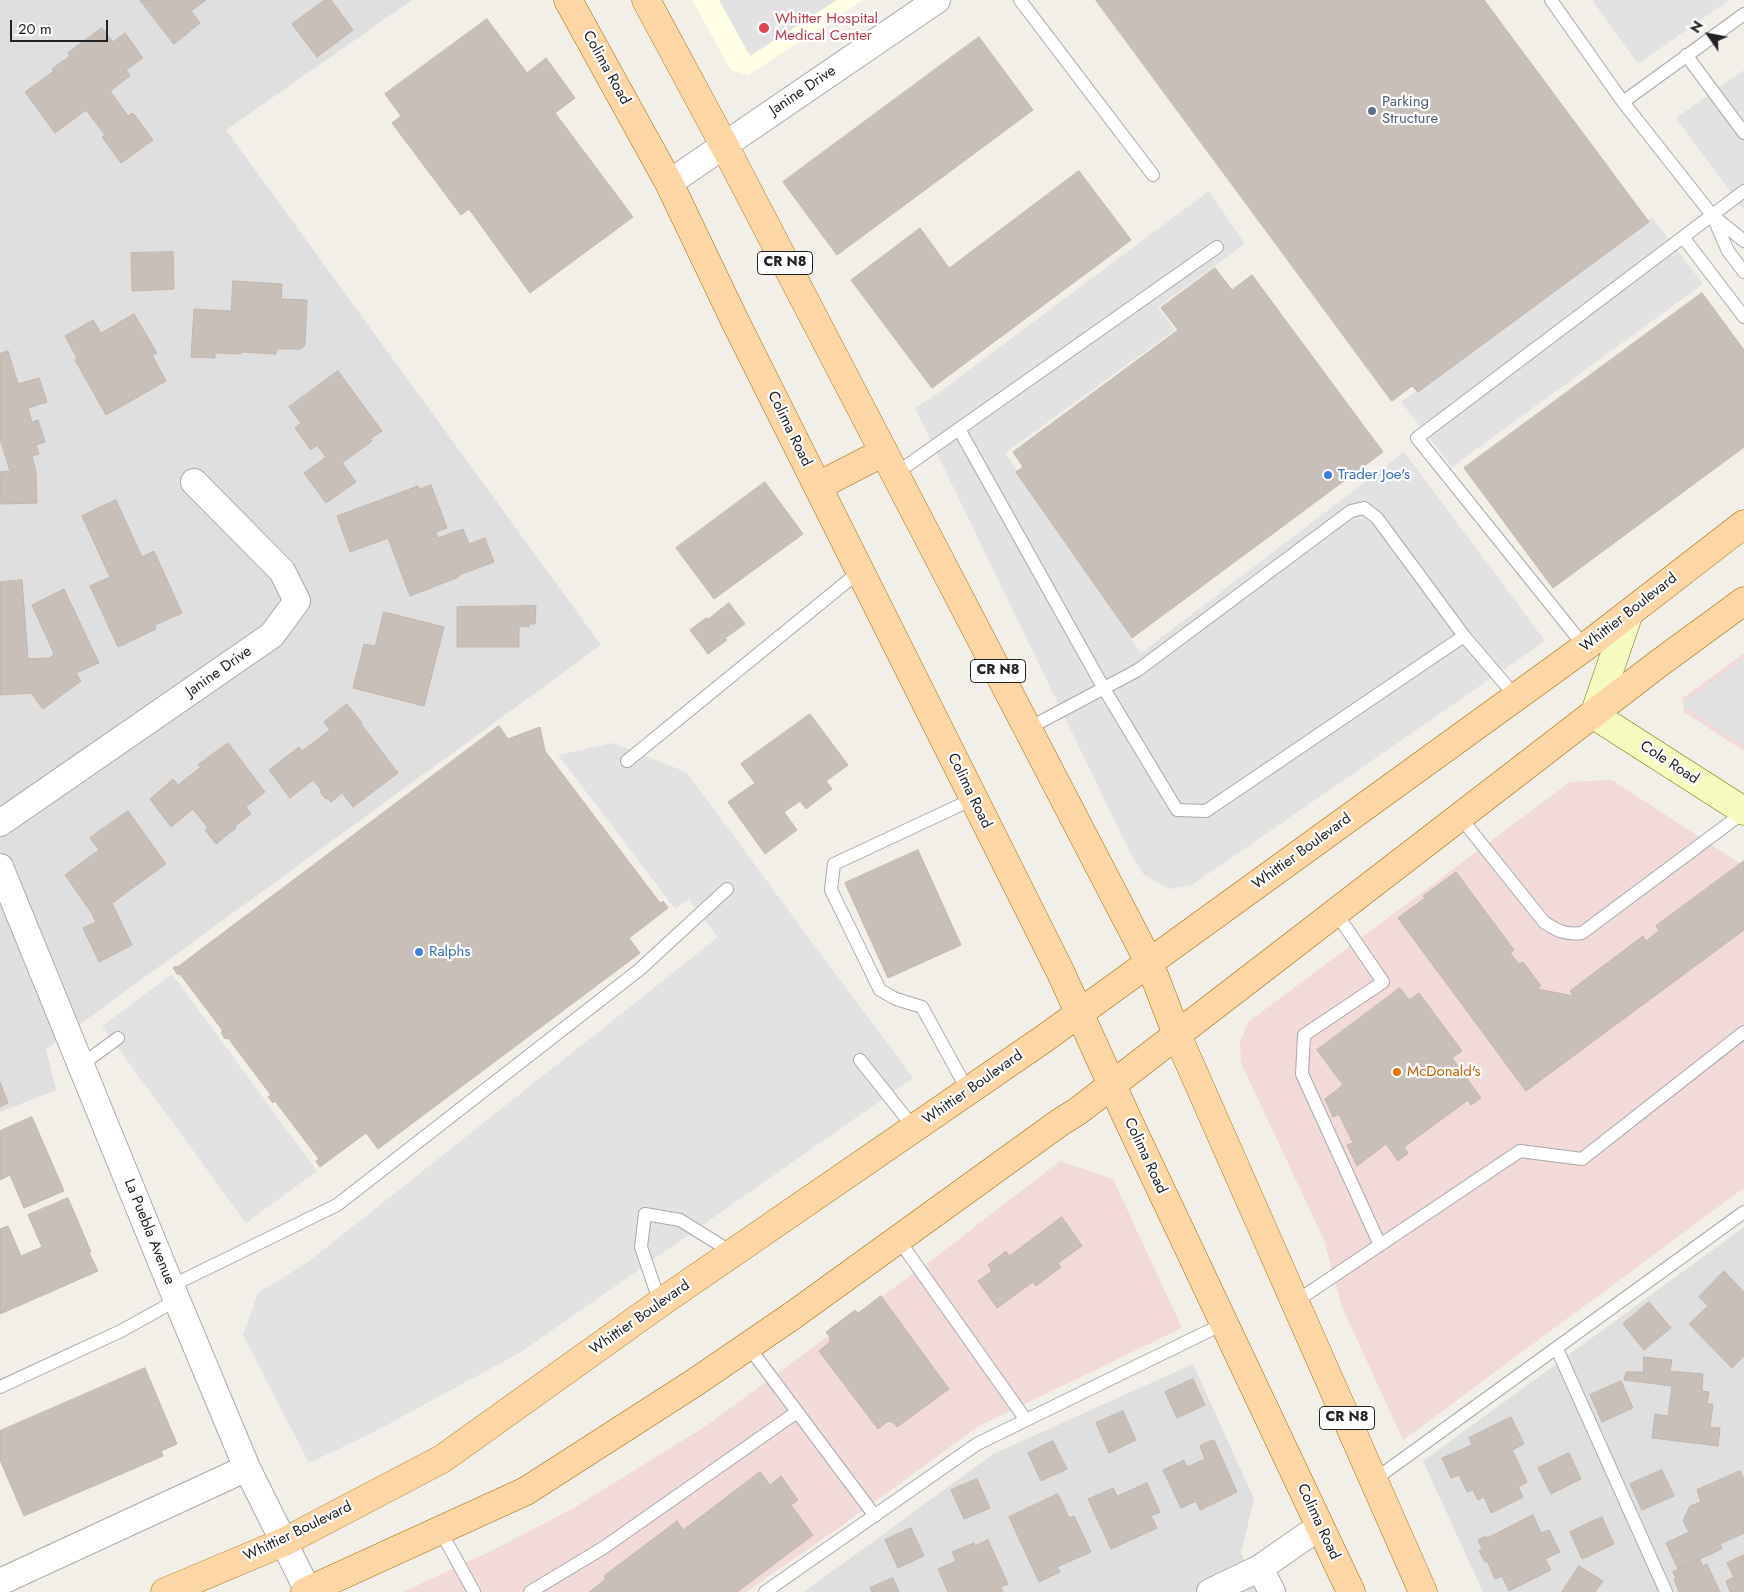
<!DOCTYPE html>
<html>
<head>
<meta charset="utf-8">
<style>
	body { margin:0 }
	#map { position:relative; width:1744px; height:1592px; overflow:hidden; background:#f2efe9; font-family:Jost,sans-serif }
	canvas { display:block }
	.north { position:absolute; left:1684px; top:10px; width:50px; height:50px; -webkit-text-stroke:4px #fff; paint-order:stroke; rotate:303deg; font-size:14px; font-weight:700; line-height:20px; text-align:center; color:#222 }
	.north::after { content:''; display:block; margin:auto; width:18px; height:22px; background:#222; clip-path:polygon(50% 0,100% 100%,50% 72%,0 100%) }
	.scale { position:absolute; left:10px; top:20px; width:98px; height:22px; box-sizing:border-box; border:2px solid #222; border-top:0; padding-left:6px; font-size:15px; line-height:18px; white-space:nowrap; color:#222; -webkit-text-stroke:4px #fff; paint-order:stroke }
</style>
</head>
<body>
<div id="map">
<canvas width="1744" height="1592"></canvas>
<div class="north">N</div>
<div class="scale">20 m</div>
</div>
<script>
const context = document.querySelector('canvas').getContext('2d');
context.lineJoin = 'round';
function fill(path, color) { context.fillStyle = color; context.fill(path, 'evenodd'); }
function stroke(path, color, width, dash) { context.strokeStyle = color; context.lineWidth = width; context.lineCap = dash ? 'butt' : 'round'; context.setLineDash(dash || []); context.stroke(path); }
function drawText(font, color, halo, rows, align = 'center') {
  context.font = font + ' Jost,sans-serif'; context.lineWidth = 4.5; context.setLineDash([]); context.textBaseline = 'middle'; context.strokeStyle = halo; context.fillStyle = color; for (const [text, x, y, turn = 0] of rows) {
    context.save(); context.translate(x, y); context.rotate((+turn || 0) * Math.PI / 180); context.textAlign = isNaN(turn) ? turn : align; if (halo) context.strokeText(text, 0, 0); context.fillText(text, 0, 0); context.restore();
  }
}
fill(new Path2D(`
	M0,0H412L226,130L601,645L46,1049L56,1090L0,1112Z
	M1744,1227V1592H1483L1423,1461Z
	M1193,1364L1254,1499L1241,1553L1258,1592H804L993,1454Z`), '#e0dfdf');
fill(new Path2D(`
	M1744,653V751L1684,712L1683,698Z
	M1612,780L1744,866V1188L1403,1440L1342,1307L1324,1240L1241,1063L1240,1042L1248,1022L1570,782Z
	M1060,1161L1113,1179L1182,1328L979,1426L847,1522L746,1592H403L493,1550L572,1509L706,1426L941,1253Z`), '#f2dad9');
fill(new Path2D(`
	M692,0H863L749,75L731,70Z`), '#ffffe5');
fill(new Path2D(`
	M719,0H837L750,56Z
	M1592,0H1729L1638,64Z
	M1744,70V210L1676,118Z
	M1209,191L1245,244L1158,307L1175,330L1005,453L1141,653L1404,452L1545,641L1192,885L1169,889L1143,874L1129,850L915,408L938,393Z
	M1652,217L1703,284L1452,467L1401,402Z
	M1744,658V746L1681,704Z
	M613,743L686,772L913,1078L521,1352L374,1432L309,1463L243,1335L258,1293L308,1262L718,937L689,899L675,909L558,755Z
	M172,974L317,1171L246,1223L102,1026Z`), '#e2e2e2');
const building = new Path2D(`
	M140,0H206L191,11L200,23L174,44Z
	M325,0H331L353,30L317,57L292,24Z
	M1096,0H1484L1649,222L1418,392L1412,386L1392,401Z
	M487,19L527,73L546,58L575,98L555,113L633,217L530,293L469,209L461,215L392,123L401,116L385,94Z
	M102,28L113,42L125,33L143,58L126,70L130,76L110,91L128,116L133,113L153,140L121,163L102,137L105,135L86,110L55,133L25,92L54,71L52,69L70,56L68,53Z
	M979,37L1033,110L837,255L783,182Z
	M1079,171L1131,240L932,388L851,280L920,228L949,268Z
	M173,252L174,289L132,291L131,253Z
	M1215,268L1232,290L1252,275L1383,452L1132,638L1016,472L1023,467L1013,452L1178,330L1161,308Z
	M233,281L282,284L281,299L307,300L305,345L301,349H276V354L241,352V354L215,353V358L191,357L194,309L231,311Z
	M1702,293L1744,350V447L1553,588L1464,468Z
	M134,314L157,353L152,355L166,381L106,415L75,360L77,358L65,336L93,320L101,333Z
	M8,351L18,384L39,378L47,402L28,408L32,422L38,420L45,442L36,445L39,454L32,456L36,472L37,503L1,504L0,472L10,471L0,439V354Z
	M338,371L382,431L370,439L372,441L342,463L356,482L326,503L304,473L326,457L317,445L311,450L295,428L301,423L289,407Z
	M765,482L803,534L714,599L676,548Z
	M431,485L447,528L436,532L438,538L463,529L469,544L485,538L494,562L459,575V577L410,596L388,538L350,552L337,516L418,486L419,489Z
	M116,500L142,557L154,551L182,613L155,625L156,629L118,647L90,586L110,577L82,516Z
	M22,580L28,659L50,658L54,654L32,605L64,589L99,663L76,673L81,681L43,709L31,693L0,695V582Z
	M729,603L745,624L725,638L727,640L708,654L690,630L706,618L708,619Z
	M536,606L535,624H530L529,627L519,626V647H457V607Z
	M384,612L444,627L424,706L353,688L364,644L375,646Z
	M347,704L362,723L361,724L398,773L353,807L342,793L331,802L328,798L326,799L320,792L322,791L313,780L290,798L269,770L299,747L302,751L330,730L324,722Z
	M810,714L848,765L826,781L832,789L806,809L800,801L784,812L797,830L765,854L728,802L755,783L741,764Z
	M499,726L508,739L540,727L545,751L660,903L663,901L668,908L629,938L640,953L378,1149L366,1133L320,1167L316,1161L319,1159L275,1101L273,1103L268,1097L271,1095L228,1038L225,1039L221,1032L223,1031L180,974L178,975L173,968L176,966L177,967Z
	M228,743L265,792L246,807L251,814L235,826L236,828L216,844L205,830L208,828L193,809L171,827L150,799L173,779L178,785L201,767L198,765Z
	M128,811L166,864L112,903L132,945L99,962L83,928L96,922L91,912L65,875L99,850L90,838Z
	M918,850L961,945L888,978L845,883Z
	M1744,861V930L1526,1091L1398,918L1425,898L1423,896L1456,872L1514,950L1510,953L1519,964L1523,962L1541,986L1537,989L1574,996L1570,991L1643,936L1646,941L1659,931L1656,926Z
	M1400,988L1409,1000L1419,993L1462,1051L1452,1058L1481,1098L1471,1105L1468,1100L1404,1147L1408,1153L1398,1161L1386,1144L1357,1166L1347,1145L1353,1143L1339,1114L1333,1117L1325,1099L1343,1085L1317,1050Z
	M0,1082L8,1103L0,1107Z
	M32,1117L64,1191L24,1208L10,1175L0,1180V1131Z
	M68,1198L91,1252L89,1253L98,1271L0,1314V1229L8,1226L21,1256L42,1247L28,1215Z
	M1062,1217L1082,1246L1058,1263L1061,1267L1036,1286L1033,1282L997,1308L978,1281L992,1271L988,1265L1006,1251L1009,1256Z
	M1724,1271L1744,1292V1356L1732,1368L1689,1324L1708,1306L1699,1297Z
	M881,1296L949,1389L897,1427L894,1423L888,1421L878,1429L819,1351L830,1342V1337L826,1332L855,1310L858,1313Z
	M1649,1302L1671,1328L1644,1350L1623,1324Z
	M1644,1357L1672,1360L1670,1371L1703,1374L1702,1391L1709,1392L1707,1404H1713L1710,1427L1720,1428L1718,1446L1652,1438L1655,1414L1668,1416L1672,1386L1624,1380L1626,1372H1643Z
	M145,1368L177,1444L161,1451L163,1456L24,1516L0,1460V1431Z
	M1193,1379L1205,1405L1177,1418L1165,1392Z
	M1621,1381L1633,1408L1602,1422L1590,1395Z
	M1123,1411L1136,1440L1109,1453L1096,1423Z
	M1511,1417L1524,1444L1512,1450L1527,1482L1518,1487L1523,1497L1491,1513L1484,1497L1478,1500L1473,1490L1467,1492L1459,1475L1451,1478L1442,1458L1472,1445L1469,1438Z
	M1214,1440L1237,1492L1200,1510L1196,1501L1181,1508L1163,1470L1184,1460L1187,1467L1205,1459L1200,1446Z
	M1053,1441L1067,1469L1041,1481L1028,1453Z
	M1569,1453L1581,1479L1551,1494L1538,1468Z
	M1662,1470L1674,1496L1642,1510L1630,1484Z
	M1740,1471L1744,1479V1533L1720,1544L1722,1549L1678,1569L1666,1543L1689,1532L1683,1521L1690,1506L1701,1502L1697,1490Z
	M760,1472L770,1485L781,1476L798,1500L791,1505L813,1535L737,1592H589L606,1579L604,1576L677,1521L683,1530Z
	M977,1479L990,1508L964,1519L951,1490Z
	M1147,1483L1160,1512L1151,1516L1157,1528L1111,1549L1088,1499L1113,1488L1117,1496Z
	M1058,1494L1069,1518L1074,1516L1091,1552L1057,1567L1060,1572L1039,1582L1009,1517Z
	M1533,1515L1541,1533L1549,1530L1560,1552L1545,1559L1551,1570L1509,1591L1502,1576L1495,1579L1487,1561L1485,1562L1479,1551L1482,1549L1478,1540L1486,1536L1487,1538Z
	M1602,1517L1614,1544L1582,1559L1570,1532Z
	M911,1528L924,1556L898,1568L885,1540Z
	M988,1540L1008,1584L1001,1587L1003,1592H948L938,1569L956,1561L952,1552L974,1543L975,1546Z
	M1744,1555V1592H1730L1726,1581L1734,1577L1727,1563Z
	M1700,1560L1703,1566L1707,1564L1720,1592H1679L1674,1579L1676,1578L1673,1572Z
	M1579,1566L1603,1581L1595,1592H1562Z
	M893,1578L899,1592H872L870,1588Z`);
fill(building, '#c7bfb8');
stroke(building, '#c4b6ab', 1);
const lane = new Path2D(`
	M1020,0L1153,175
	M1551,0L1623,102L1712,215L1744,241
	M1686,55L1744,133
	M1623,102L1744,14
	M1713,217L1728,251L1744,272
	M1683,237L1744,317
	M959,429L1103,687L1177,810L1206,811L1464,636
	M895,474L1217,247
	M1585,647L1417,438L1744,191
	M1027,729L1138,670L1351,511L1364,508L1377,518L1464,636L1516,697
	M627,761L860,571
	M1460,817L1544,922C1557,931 1566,935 1582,933L1744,812
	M1336,913L1383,982L1304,1035L1302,1074L1380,1245
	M860,1060L914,1128
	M81,1065L118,1038
	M968,1091L922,1007L896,999L880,990L831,890L834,864L973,799
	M898,1239L1026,1420
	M171,1286L337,1205L639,970L727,889
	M1295,1302L1520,1151L1582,1159L1744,1032
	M660,1303L641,1247L645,1214L680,1220L733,1253
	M748,1346L875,1516
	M1557,1349L1666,1592
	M0,1387L121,1331L177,1300
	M1374,1480L1744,1212
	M440,1530L474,1592
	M530,1592L603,1548L797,1412
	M765,1592L977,1444L1225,1323`);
const street = new Path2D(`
	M669,183L937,0
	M0,823L272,635L297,601L282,571L194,482
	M0,867L171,1286L247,1468L308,1591
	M1260,1568L1272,1592
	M0,1582L247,1468
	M1210,1592L1260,1568L1319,1527`);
const secondary = new Path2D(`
	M1629,613L1594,715L1744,811`);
const primary = new Path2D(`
	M568,0L669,183L735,321L1060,971L1128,1120L1351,1592
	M646,0L724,145L1149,962L1177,1035L1423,1592
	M818,486L884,452
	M165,1592L284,1542L442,1459L660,1303L1045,1038L1585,647L1744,524
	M305,1592L526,1491L694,1383L792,1316L1059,1123L1078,1111L1658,664L1744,601`);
stroke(lane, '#a9a9a9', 14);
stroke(street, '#a9a9a9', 28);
stroke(secondary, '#707d05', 29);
stroke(primary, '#a06b00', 29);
stroke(lane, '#fff', 12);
stroke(street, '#fff', 26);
stroke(secondary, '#f7fabf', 28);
stroke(primary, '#fcd6a4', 28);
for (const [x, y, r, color] of [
	[764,28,6,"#e0444e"],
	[1372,111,5,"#5c6f8a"],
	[1328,475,5,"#3f7fe0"],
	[419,952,5,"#3f7fe0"],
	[1397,1072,5,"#e8710a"]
]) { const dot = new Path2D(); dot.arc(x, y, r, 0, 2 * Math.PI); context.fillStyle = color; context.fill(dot); stroke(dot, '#fff', 2); }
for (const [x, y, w] of [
	[785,263,55],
	[998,671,55],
	[1347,1418,55]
]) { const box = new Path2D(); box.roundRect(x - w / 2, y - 11.5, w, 23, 4); context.fillStyle = '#fff'; context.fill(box); stroke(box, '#222', 1); }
drawText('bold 14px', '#222', null, [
	["CR N8",785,263],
	["CR N8",998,671],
	["CR N8",1347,1418]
]);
drawText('15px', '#be3a42', '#fff', [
	["Whitter Hospital",775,19],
	["Medical Center",775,36]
], 'left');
drawText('15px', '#222', '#fff', [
	["Colima Road",606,68,61],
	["Janine Drive",803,91,-34],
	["Colima Road",789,429,64],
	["Whittier Boulevard",1629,613,-38],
	["Janine Drive",219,672,-35],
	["Cole Road",1669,763,33],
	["Colima Road",969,791,64],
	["Whittier Boulevard",1302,852,-36],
	["Whittier Boulevard",973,1088,-35],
	["Colima Road",1145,1156,65],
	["La Puebla Avenue",149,1232,68],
	["Whittier Boulevard",640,1318,-35],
	["Colima Road",1318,1522,65],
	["Whittier Boulevard",298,1532,-26]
]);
drawText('15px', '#4e5e75', '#fff', [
	["Parking",1382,102],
	["Structure",1382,119]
], 'left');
drawText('15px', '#366cbe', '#fff', [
	["Trader Joe's",1338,475],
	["Ralphs",429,952]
], 'left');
drawText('15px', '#c56008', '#fff', [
	["McDonald's",1407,1072]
], 'left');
</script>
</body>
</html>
